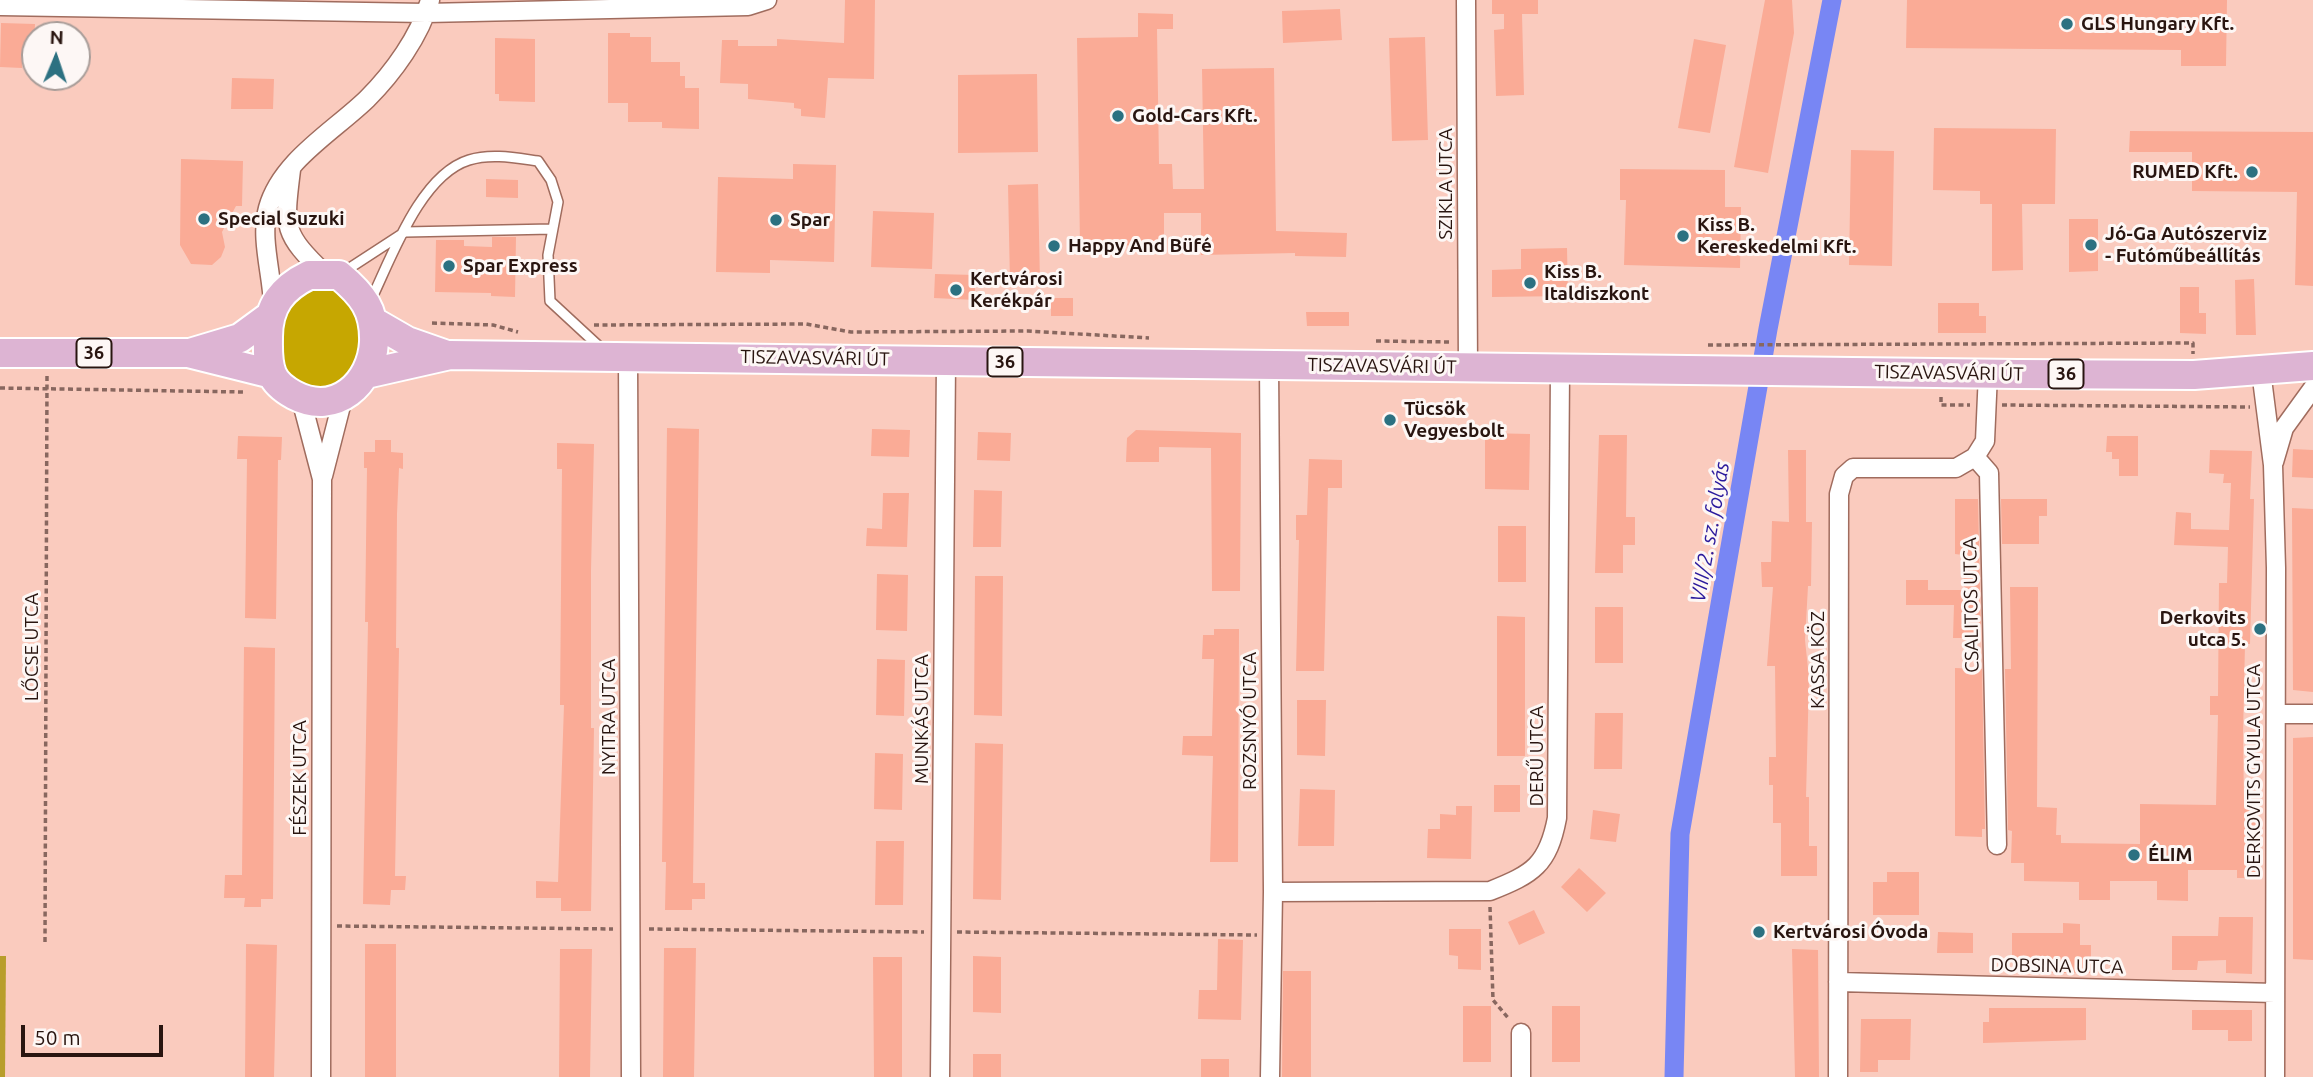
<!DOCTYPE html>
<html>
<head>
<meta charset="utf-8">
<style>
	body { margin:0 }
	#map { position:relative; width:2313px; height:1077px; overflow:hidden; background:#facbbe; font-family:Ubuntu,sans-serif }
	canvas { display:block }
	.north { position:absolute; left:21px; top:21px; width:70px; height:70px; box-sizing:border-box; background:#fdf7f5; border:2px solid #a89d99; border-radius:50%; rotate:2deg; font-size:19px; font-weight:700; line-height:28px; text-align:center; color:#291510 }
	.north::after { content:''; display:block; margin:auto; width:24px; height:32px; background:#2c7181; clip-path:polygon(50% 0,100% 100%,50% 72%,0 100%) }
	.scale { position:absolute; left:21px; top:1025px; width:142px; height:32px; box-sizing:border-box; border:4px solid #291510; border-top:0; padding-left:9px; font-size:21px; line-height:24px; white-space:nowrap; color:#291510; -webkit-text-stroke:5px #fdf7f5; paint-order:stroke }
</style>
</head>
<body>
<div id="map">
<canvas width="2313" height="1077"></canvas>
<div class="north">N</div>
<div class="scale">50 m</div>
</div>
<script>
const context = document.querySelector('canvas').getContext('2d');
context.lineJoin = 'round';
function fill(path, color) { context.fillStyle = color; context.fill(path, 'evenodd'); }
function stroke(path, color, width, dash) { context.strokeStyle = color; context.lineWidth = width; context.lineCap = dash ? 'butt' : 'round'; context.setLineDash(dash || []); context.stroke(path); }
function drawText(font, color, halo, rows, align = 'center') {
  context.font = font + ' Ubuntu,sans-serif'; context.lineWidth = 6; context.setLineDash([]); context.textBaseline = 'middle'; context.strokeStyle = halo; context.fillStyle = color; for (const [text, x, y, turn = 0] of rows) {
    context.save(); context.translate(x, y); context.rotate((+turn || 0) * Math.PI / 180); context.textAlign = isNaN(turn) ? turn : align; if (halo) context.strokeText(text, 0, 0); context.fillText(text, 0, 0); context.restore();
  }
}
fill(new Path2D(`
	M326,286C338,290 350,297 356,309C365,326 363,375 344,386C336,391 321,391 312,393C271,364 280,356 282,310L301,291Z`), '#c6a701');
fill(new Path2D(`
	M0,956H6L5,1077H0Z`), '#b89e2b');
stroke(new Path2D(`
	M1674,1077L1680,834L1768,329L1832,0`), '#7886f4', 19);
fill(new Path2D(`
	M845,0H875L874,79L828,78L825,118L801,116V109L794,108V103L748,99V84L720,83L722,40H738V46H777V39L844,43Z
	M1492,0H1538V14H1522L1524,95L1496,96L1494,30L1504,29V14H1492Z
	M1765,0H1792L1794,33L1768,173L1734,167Z
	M1907,0H2227L2226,66H2181V50L1906,48Z
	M1340,9L1342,40L1283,43L1282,11Z
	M1138,13L1173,14V29H1157L1159,164H1172L1173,189H1204L1202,69L1274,68L1276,231L1347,233L1346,257L1295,256V253L1201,255V213H1164V245L1080,246L1077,38L1138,37Z
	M1,23L35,24L34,46H23L22,68L0,67Z
	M608,33H630V37H651V62H680V76H685V88H699V129L662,128V122H628V103H608Z
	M1425,37L1428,140L1392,141L1389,38Z
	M495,38L535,39V102L499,101V94H495Z
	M1694,39L1726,45L1710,133L1678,128Z
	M1037,74L1038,152L958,153V75Z
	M232,78L274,79L273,109H231Z
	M1934,128L2056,129L2055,204H2022L2023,270L1992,271V204H1980V191L1933,190Z
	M2130,131L2313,132V286L2295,285L2297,192L2192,191V152H2129Z
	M1851,150L1894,151L1892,266L1849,265Z
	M181,159L243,161L242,206H236L222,232L225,247L221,257L212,265L191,264L180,245Z
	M793,164L836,165L834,262L770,260V273L716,272L718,177L793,179Z
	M1620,169L1725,170V207H1741L1740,268L1624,265L1626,200H1620Z
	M486,179L518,180V198L486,197Z
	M1038,184L1040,283H1010L1008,185Z
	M873,211L934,213L932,269L871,267Z
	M2069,219H2098V271L2069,272Z
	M492,237H516L515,297L491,296V293L435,292L436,240H464V246L492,247Z
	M1567,248L1568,296L1492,297V270L1521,269V249Z
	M935,274L975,275V300L934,298Z
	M2254,279L2256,335H2236L2235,280Z
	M2180,287H2199V313H2206V334L2180,333Z
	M1051,298H1073V316H1051Z
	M1938,303H1979V316H1986V333H1938Z
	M1306,312H1349V326H1307Z
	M667,428L699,429L693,883H705V899H692V910H665L666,862H662Z
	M872,429L910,430L909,457L871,456Z
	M1136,430L1241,433L1240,591H1212L1211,448L1159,447V462H1126L1127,438Z
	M978,432L1011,433L1010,461L977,460Z
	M1485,433L1530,434L1529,490L1485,489Z
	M1599,435H1627L1626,517H1635V545H1623V573H1595Z
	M238,436L282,437L281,460H278L276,619L245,618L247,459H237Z
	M2107,436H2138V476H2119V459H2112V452H2106Z
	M375,440H391V452L403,453V469L399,468L397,514L396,648H399L395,876H406L405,890H391L390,905L363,904L368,622H365L367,468H364V452H375Z
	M557,443L594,444L591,570V728H594L591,911H561V898H536V881L558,882L564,705H560L562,469H557Z
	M2293,449L2313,450V478L2292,477Z
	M1788,450H1806V522H1812L1811,586H1808L1805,640L1809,678L1806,797H1809V846H1817V876H1781V823H1773V785H1769V757H1776L1775,666H1767L1773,587H1762L1761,562H1771L1772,521L1789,522Z
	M2210,450L2252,451L2250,499H2254L2250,644H2245L2243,734L2244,805L2256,806V878H2237V870H2188V901L2157,900V881H2110V900H2079V882L2024,881V863H2011L2012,831L2008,830L2005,669H2011L2010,587H2038L2037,807L2057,808L2056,835H2061V843L2140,844V804L2216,805L2218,715H2210V696H2218L2219,583H2227L2228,547L2174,545L2176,512L2191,513V529L2229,530L2231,483H2223L2224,474L2209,473Z
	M1309,459L1342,460V488H1328L1324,671H1296L1299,540H1296V515H1307Z
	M974,490L1002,491L1001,547H973Z
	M883,493H909L907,547L866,546L867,528L882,529Z
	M1955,499H1978L1981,638H1953L1954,605H1906V580H1928V590H1964L1963,555L1955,554Z
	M2001,499H2047V516H2039V544H2002Z
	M2292,508L2313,509V692L2293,690Z
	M1498,526H1526V582H1498Z
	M877,574L908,575L907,631L876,630Z
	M975,576H1003L1002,716L974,715Z
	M1595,607H1623V663H1595Z
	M1497,616L1525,617V756H1497Z
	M1214,629H1239L1238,862H1210L1213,756L1182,755L1183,736H1212L1214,659H1202L1203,635H1214Z
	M244,647L275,648L273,899H261V907H244L245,898H224L225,875H242Z
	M877,659L905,660L904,716L876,715Z
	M1955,668L1982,669L1985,829H1982V837L1955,836Z
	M1297,700H1326L1325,756L1297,755Z
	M1595,713H1623L1622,769H1594Z
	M2313,737V960L2293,959V738Z
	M975,743L1003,744L1001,900L973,899Z
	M875,753L903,754L902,810L874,809Z
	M1494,785H1520V812H1494Z
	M1300,789L1335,790L1334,846H1298Z
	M1456,806H1472L1471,859L1427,858L1428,829H1440V814L1456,815Z
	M1593,810L1620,814L1616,842L1590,839Z
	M876,841H904L903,905H875Z
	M1579,868L1606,893L1587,912L1561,887Z
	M1887,872H1919V915H1873V882H1887Z
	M1534,910L1545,933L1519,945L1508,922Z
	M2219,917H2253L2252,974L2226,973V960L2198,961L2197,970H2172V936H2218Z
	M2063,923L2080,924V945H2091V973H2024V960H2012V933H2063Z
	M1449,929H1481V970L1458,969V956L1449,955Z
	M1938,932L1973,933V953H1937Z
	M1218,939L1243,940L1241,1020L1198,1019L1199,990H1217Z
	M246,944L277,945L274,1077H245Z
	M365,944H396V1077H365Z
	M664,948H696L694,1077H663Z
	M560,949H592L590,1077H559Z
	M1792,949L1818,950L1819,1077H1795Z
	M973,956L1001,957V1013L973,1012Z
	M873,957H902V1077H874Z
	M1283,971H1311V1077H1282Z
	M1463,1006H1491V1062H1463Z
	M1552,1006H1580V1062H1552Z
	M1989,1008H2086V1040L1983,1043V1022H1989Z
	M2192,1010H2252V1041H2228V1030H2192Z
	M1861,1019H1911L1910,1060H1878V1072H1860Z
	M973,1054H1001V1077H973Z
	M1201,1059H1229V1077H1201Z`), '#faab96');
const lane = new Path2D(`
	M342,273L405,232L552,229
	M370,302C391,259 420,175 469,160C491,153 516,158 538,161L551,180L558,202L548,255L550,301L603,350`);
const street = new Path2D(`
	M1466,0L1468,367
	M0,6L426,13L748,6L767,0
	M291,170C284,227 282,233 325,274
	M273,304C272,274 260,238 268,208C281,161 334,131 367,99C393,73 420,36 430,0
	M628,356L631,1077
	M1269,365L1273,892L1270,1077
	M2261,371L2273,465L2276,568L2275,1077
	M1988,373L1985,441L1975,457L1989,473L1997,845
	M301,399L322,479L321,1077
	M2274,462L2284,428L2313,388
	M323,476L343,398
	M2276,714H2313
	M1273,892L1490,891C1533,874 1548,865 1557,818L1560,369
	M1838,982L2275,993
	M940,1077L946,361
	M1521,1077V1033
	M1838,1077L1839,494L1844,476L1853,468H1956L1975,457`);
const primary = new Path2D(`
	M309,275H339C363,295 375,310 374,342C372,383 336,417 294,395C285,390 276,384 272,374C267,362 268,349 268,337C268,306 282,288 309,275Z
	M374,322L407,341L447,355
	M0,353H188L272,374
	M190,353L240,338L270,316
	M366,374L450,355L2018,374L2194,375L2313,366`);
stroke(lane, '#a06c5e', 12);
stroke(street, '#a06c5e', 21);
stroke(primary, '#fff', 32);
stroke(new Path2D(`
	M432,323L493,325L518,332
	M594,325L806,324L851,332L1028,331L1149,338
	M1376,341L1452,342
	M1708,345L2193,343V354
	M0,388L243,392
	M1941,397V405H1970
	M2002,405L2250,407
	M1490,907L1493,1000L1509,1019
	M337,926L613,929
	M649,929L924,932
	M957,932L1257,935
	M45,942L47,376`), '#88675f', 3.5, [5, 3.5]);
stroke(lane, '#fff', 9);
stroke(street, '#fff', 18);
stroke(primary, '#ddb4d3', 28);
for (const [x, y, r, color] of [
	[2067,24,7,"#2c7181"],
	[1118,116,7,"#2c7181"],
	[2252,172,7,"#2c7181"],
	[204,219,7,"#2c7181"],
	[776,220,7,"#2c7181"],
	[1683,236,7,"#2c7181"],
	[2091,245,7,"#2c7181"],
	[1054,246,7,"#2c7181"],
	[449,266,7,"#2c7181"],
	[1530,283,7,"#2c7181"],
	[956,290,7,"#2c7181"],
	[1390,420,7,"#2c7181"],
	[2260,629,7,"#2c7181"],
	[2134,855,7,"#2c7181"],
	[1759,932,7,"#2c7181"]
]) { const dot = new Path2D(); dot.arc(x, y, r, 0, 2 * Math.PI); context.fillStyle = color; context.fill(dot); stroke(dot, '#fdf7f5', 2.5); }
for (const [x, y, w] of [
	[94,353,35],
	[1005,362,35],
	[2066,374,35]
]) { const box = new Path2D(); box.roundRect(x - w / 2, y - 14.5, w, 29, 5); context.fillStyle = '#fdf7f5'; context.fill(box); stroke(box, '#291510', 2); }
drawText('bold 18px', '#291510', null, [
	["36",94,353],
	["36",1005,362],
	["36",2066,374]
]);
drawText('bold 19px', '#291510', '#fdf7f5', [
	["GLS Hungary Kft.",2081,24],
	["Gold-Cars Kft.",1132,116],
	["RUMED Kft.",2238,172,"right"],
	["Special Suzuki",218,219],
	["Spar",790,220],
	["Kiss B.",1697,225],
	["Kereskedelmi Kft.",1697,247],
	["Jó-Ga Autószerviz",2105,234],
	["- Futóműbeállítás",2105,256],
	["Happy And Büfé",1068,246],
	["Spar Express",463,266],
	["Kiss B.",1544,272],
	["Italdiszkont",1544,294],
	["Kertvárosi",970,279],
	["Kerékpár",970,301],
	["Tücsök",1404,409],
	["Vegyesbolt",1404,431],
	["Derkovits",2246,618,"right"],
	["utca 5.",2246,640,"right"],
	["ÉLIM",2148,855],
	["Kertvárosi Óvoda",1773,932]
], 'left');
drawText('19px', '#291510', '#fdf7f5', [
	["SZIKLA UTCA",1446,184,-90],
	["TISZAVASVÁRI ÚT",815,358,1],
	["TISZAVASVÁRI ÚT",1382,366,1],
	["TISZAVASVÁRI ÚT",1949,373,1],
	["CSALITOS UTCA",1971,605,-91],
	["LŐCSE UTCA",32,647,-90],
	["KASSA KÖZ",1818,660,-90],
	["NYITRA UTCA",609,717,-90],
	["MUNKÁS UTCA",922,719,-90],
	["ROZSNYÓ UTCA",1250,721,-90],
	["DERŰ UTCA",1537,756,-90],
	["DERKOVITS GYULA UTCA",2254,771,-90],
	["FÉSZEK UTCA",300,778,-90],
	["DOBSINA UTCA",2057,966,1]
]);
drawText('italic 21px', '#2a199c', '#fdf7f5', [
	["VIII/2. sz. folyás",1710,532,-80]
]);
</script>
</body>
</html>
